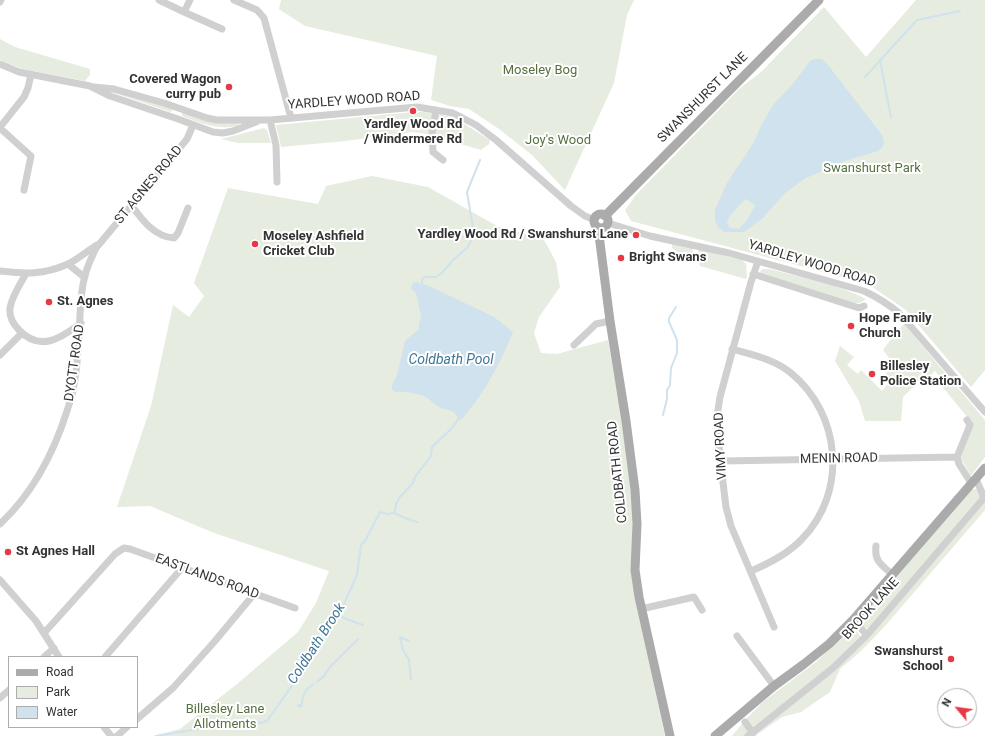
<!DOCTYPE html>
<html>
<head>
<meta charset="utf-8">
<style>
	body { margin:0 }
	#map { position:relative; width:985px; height:736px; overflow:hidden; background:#fff; font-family:Roboto,sans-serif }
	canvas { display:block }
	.legend { position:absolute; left:8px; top:656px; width:130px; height:72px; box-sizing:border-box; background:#fff; border:1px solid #adadad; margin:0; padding:5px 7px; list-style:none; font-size:12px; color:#333 }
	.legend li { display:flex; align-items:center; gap:8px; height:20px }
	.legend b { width:20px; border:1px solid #adadad }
	.north { position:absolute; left:937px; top:688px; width:40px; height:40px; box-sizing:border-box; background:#fff; border:1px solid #adadad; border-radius:50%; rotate:299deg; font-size:11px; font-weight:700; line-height:16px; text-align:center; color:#333 }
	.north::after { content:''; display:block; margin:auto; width:14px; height:18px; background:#e63946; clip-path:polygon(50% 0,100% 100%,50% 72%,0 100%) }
</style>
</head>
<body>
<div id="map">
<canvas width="985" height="736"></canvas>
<ul class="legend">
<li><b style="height:5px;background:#ababab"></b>Road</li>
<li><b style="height:11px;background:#e6ecdf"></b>Park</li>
<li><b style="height:11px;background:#cfe2ee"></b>Water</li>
</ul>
<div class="north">N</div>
</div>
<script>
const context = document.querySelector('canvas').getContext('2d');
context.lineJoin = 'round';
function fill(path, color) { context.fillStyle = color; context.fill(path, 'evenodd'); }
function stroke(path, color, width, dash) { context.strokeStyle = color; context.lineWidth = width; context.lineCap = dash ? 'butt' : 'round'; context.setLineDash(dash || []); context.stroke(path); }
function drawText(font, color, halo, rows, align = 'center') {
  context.font = font + ' Roboto,sans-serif'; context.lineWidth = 4; context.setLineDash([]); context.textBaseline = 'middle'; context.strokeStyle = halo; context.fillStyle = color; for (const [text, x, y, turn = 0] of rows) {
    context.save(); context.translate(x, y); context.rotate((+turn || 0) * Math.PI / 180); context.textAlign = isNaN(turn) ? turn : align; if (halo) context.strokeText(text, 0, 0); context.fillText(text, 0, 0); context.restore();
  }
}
fill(new Path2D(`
	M281,0H634L627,15L614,83L565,190L532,155L499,129L469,109L450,106L431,100L437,56L305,26L279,9Z
	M916,0H985V370L971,387L906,310L868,284L631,221L625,210L636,195L740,88L760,73L824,7L866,57Z
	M0,39L15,47L90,69V75L85,81L23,69L2,61L0,59Z
	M111,90L173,109L171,112L111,92Z
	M414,112H424L453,117L490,140L489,144L481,150L427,134L413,132L345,141L281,147L276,125Z
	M182,113H183L240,123L237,126C217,130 200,123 182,116Z
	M264,128L267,130L271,143H238L221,139Z
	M372,176L428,187L497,226L521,233L542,236L556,262L560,287L539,317L534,333L541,353L557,354L608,340L623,425L633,510L632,564L636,603L665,736H153L180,729L237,684L298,632L316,603L329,571L214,533L150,506L117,507L151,406L173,305L189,317L204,296L194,283L228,188L318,204L326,186Z
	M672,243L693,248L692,258H686L672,248Z
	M698,249L742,260L746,264L747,277L746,279L700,266L699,264Z
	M762,269H769C800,277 838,284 866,299L860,303L851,304L762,275L760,272Z
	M904,324L985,420V457L971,476L960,457L973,424L936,379L939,376L935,371L927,379L924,376L903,397L901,421H865L859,401L835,361L840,346L854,357L847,365L858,374L861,370L882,391L889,383L883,377L894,364L883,350L898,330Z
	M976,489L979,492L980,497L977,503L985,500V510L885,626L862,650L840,669L830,692L801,712L782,717L755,736H732L748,717L763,702L816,662L850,628H855L863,640L872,631L861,625L859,619L971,490Z`), '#e6ecdf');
fill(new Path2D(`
	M815,59H822L828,65L882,135L884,141L883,147L878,151L845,161L804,179L784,194L763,218L744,232H724L719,228L715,221V210L727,183L753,144L760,128L773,105L792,85L811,60ZM745,199L751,202L755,206L747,220L739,229L730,228L727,223L729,217Z
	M417,282L420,284L427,285L494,317L513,332C500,364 484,394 461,420H459C453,407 449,412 439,407C434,404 431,400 426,397C417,393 404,391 395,392L392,389V385L397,375L405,341L418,330L421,316L416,293L412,290L411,287L413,283Z`), '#cfe2ee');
stroke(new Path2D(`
	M880,60L891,118
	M865,77L917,20L960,11
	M474,238V234L467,192L480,160
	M422,286V280L424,277H436L442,273L453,260L467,248L471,241
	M663,415L667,399V390L670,385L671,368L677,353V340L669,322V318L676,307
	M394,513L405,518L417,522
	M339,615L346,619L363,625
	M400,637L403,650L409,660L411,679
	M400,637L409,641
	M317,682L324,676L330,667L358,639
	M303,696L307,689L314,684
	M298,706L299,705L301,707L303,698
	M156,736C179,732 203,728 227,725C240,723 255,726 267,721L301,673L339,615L357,575L361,545L365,541L380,512L388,514L394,513L396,506V504L400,497L413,483L415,477L431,456L432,447L452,428L459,418`), '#cfe2ee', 2);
stroke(new Path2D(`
	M159,0L184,12
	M190,0L184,12L222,29
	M234,0L257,10L264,18L291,118
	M0,2L1,0
	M0,64L19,72L90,86L110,96L178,119L213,132L223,133L233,131L256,122
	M94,87L114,89L164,103L207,118L217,120H270L417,107L453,113L476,125L496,140L571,206L585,216L595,220
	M436,110L432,134L433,152L443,160
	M270,120L276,145L277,182
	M0,127L24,97L28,88L31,74
	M0,128L31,156L24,190
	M132,206C142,220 155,237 174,238L178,233L188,208
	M608,223L650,236L729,253L864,291C877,297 888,304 899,313L985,412
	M758,261L751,282L720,397L717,416L720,458L726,507L731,526L774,627
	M68,264L84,277
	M0,271C26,274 43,275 68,264C78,259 87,251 97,245
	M26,274C20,284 12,296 10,308C9,317 13,324 19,330C40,352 60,339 81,323
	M753,274L859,308L864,306
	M574,345L596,324L610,321
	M732,349C753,355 774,359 791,373C841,414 848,492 802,539C788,554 770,563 751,571
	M0,355L22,333
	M967,420L970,425L957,457L959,464L971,483
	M721,461L957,457
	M0,524C32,494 54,452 67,411C69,404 72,397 73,390C76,378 77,364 78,351C81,327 78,300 85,276C87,266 92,257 96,248L187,139L193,125
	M876,546C874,562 882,565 893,575
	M0,580L36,621L59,657
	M641,609L694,597L702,610
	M853,620L867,635
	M45,632L115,554L124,548L130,549L295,608
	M737,636L774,686
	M44,657L54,648
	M105,657L182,568
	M0,698L9,690
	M137,719L173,688L215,641L254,594
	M745,722L753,733
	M104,727L111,736
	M117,736L127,727
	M748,736L833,668L867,635L983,499V495L976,479`), '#d0d0d0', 7);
stroke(new Path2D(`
	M594 221a7 7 0 1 1 14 0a7 7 0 1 1-14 0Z
	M605,216L819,0
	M598,227L610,321L626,421L635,490L637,524L635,570L639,597L670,736
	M715,736L774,686L804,664L829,644L853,620L985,468`), '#ababab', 9);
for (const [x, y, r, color] of [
	[229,87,4,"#e63946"],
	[413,111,4,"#e63946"],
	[636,235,4,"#e63946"],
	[255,244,4,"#e63946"],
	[621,258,4,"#e63946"],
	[49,302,4,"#e63946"],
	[851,326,4,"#e63946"],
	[872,374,4,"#e63946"],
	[8,552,4,"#e63946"],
	[951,659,4,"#e63946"]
]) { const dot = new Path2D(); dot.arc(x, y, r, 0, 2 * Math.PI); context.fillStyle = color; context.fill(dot); stroke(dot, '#fff', 1.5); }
drawText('13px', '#56703f', '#fff', [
	["Moseley Bog",540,71],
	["Joy's Wood",558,141],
	["Swanshurst Park",872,169],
	["Billesley Lane",225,710],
	["Allotments",225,725]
]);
drawText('bold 13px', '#333', '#fff', [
	["Covered Wagon",221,80,"right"],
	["curry pub",221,95,"right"],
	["Yardley Wood Rd",413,125,"center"],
	["/ Windermere Rd",413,140,"center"],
	["Yardley Wood Rd / Swanshurst Lane",628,235,"right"],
	["Moseley Ashfield",263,237],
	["Cricket Club",263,252],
	["Bright Swans",629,258],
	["St. Agnes",57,302],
	["Hope Family",859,319],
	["Church",859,334],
	["Billesley",880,367],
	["Police Station",880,382],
	["St Agnes Hall",16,552],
	["Swanshurst",943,652,"right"],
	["School",943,667,"right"]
], 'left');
drawText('13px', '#333', '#fff', [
	["SWANSHURST LANE",703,98,-45],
	["YARDLEY WOOD ROAD",354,101,-4],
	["ST AGNES ROAD",149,185,-50],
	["YARDLEY WOOD ROAD",812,264,17],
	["DYOTT ROAD",75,363,-82],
	["VIMY ROAD",721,446,-93],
	["MENIN ROAD",839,459,-1],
	["COLDBATH ROAD",618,472,-96],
	["EASTLANDS ROAD",207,577,20],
	["BROOK LANE",871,609,-48]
]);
drawText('italic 14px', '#3f7597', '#fff', [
	["Coldbath Pool",451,360],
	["Coldbath Brook",317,644,-57]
]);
</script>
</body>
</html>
